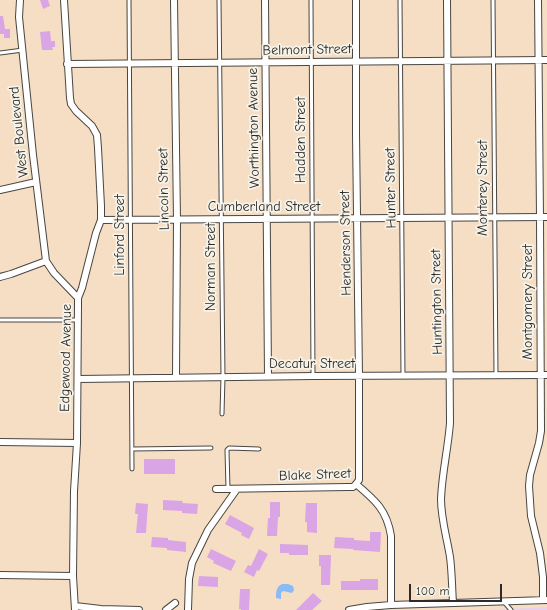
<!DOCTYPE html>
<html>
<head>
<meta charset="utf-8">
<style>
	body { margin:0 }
	#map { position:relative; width:547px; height:610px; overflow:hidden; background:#f5dec4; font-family:"Comic Neue",sans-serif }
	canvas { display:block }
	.scale { position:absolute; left:409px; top:584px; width:93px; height:18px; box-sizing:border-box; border:2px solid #2b2b2b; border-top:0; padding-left:5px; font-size:12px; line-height:14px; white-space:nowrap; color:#2b2b2b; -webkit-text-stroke:3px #f7f3e8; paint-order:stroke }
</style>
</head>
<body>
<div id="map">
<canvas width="547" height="610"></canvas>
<div class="scale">100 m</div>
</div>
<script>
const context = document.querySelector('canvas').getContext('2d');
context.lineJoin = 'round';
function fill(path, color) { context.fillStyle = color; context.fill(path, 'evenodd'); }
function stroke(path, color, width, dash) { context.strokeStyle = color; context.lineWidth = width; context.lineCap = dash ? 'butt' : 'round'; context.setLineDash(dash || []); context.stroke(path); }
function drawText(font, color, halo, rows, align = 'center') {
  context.font = font + ' "Comic Neue",sans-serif'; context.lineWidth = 3.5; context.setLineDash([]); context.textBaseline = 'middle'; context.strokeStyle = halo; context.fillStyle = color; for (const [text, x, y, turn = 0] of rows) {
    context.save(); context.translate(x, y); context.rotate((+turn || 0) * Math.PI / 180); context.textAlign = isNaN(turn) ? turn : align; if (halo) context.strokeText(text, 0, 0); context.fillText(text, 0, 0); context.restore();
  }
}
fill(new Path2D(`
	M547,607V610H490Z`), '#e9d2ed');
fill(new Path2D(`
	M282,584H288L293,586L294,590L292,593L283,591L281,593V599L276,598C276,592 276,587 282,584Z`), '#89bbf6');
fill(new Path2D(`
	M40,0H48L50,6L43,9Z
	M0,16H3L5,29H10V38H4V34H0Z
	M50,31L51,41H55V47H52L53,50H42L40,32Z
	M144,459H175V474H144Z
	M163,500L183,501L182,503L198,504L197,514L182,513V511L163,510Z
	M270,502H280V517H278L277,536H267L268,518H270Z
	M136,503L148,504L146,533H136L138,514H135Z
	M306,503H317V533L307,532V522H305Z
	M230,515L254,528L249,539L241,535L242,533L225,524Z
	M370,532H381L380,552L353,550V549L334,548L335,537L354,538V540L370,541Z
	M152,537L168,538V540L186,542V552L167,550V548L151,547Z
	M280,544L308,545V555H289V553H280Z
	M211,549L236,561L231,571L213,563L214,561L207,557Z
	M259,549L268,554L259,571L257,570L254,577L244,572L248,565L251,566Z
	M319,555H331L330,585H321V566H319Z
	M199,576L218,577V587L198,586Z
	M360,579H378V590H341V581H360Z
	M240,589H250L249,610H241V609H239Z
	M313,593L322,601L312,610H296Z`), '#d9a5e5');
const service = new Path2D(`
	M129,0L132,469
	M219,0L223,377L222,414
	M311,0L313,376
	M400,0L403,376
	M493,0L496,375
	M0,53L23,50
	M0,320H78
	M132,449L211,448
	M228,489L227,450L229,448L259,449
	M504,602L511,610`);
const minor = new Path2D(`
	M20,0L19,17L33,155L46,261L54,273L78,298
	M64,0L70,98L71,104L76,111L92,126L97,135L98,148L101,206V220L96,233L82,288L78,298V305L77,443L74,491L73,576L75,610
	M174,0L177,220L176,377
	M265,0L268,376
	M356,0V134L359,376V480L356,484
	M447,0L450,423C448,449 442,473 441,499C441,519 447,538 450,557C452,572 452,588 453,603
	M538,0L540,217L541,431L539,443L530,475L529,486L531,516L540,553L543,577V600
	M67,64L547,60
	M0,190L36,182
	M101,220L547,217
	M0,277L11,274L46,261
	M78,379L313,376L547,375
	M0,442L77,443
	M356,484C375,500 387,510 391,536V605
	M216,489L348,487H353L356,484
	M0,575L73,576
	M75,606L101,609L139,610
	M166,610L175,603
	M188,610L189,579L192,563L208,530L237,489
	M349,610L367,607L391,605L547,600`);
stroke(service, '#494642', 5);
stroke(minor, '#494642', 8);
stroke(service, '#fff', 3);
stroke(minor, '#fff', 6);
drawText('14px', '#2b2b2b', '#f7f3e8', [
	["Belmont Street",307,50,-1],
	["Worthington Avenue",254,128,-91],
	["West Boulevard",19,132,-96],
	["Hadden Street",301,140,-90],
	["Hunter Street",391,188,-91],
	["Monterey Street",483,188,-90],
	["Lincoln Street",164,189,-91],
	["Cumberland Street",264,207],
	["Linford Street",120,235,-90],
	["Henderson Street",346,243,-91],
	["Norman Street",211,267,-90],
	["Huntington Street",437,302,-91],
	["Montgomery Street",528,302,-90],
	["Edgewood Avenue",66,358,-89],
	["Decatur Street",312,364],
	["Blake Street",315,475,-2]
]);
</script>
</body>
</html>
